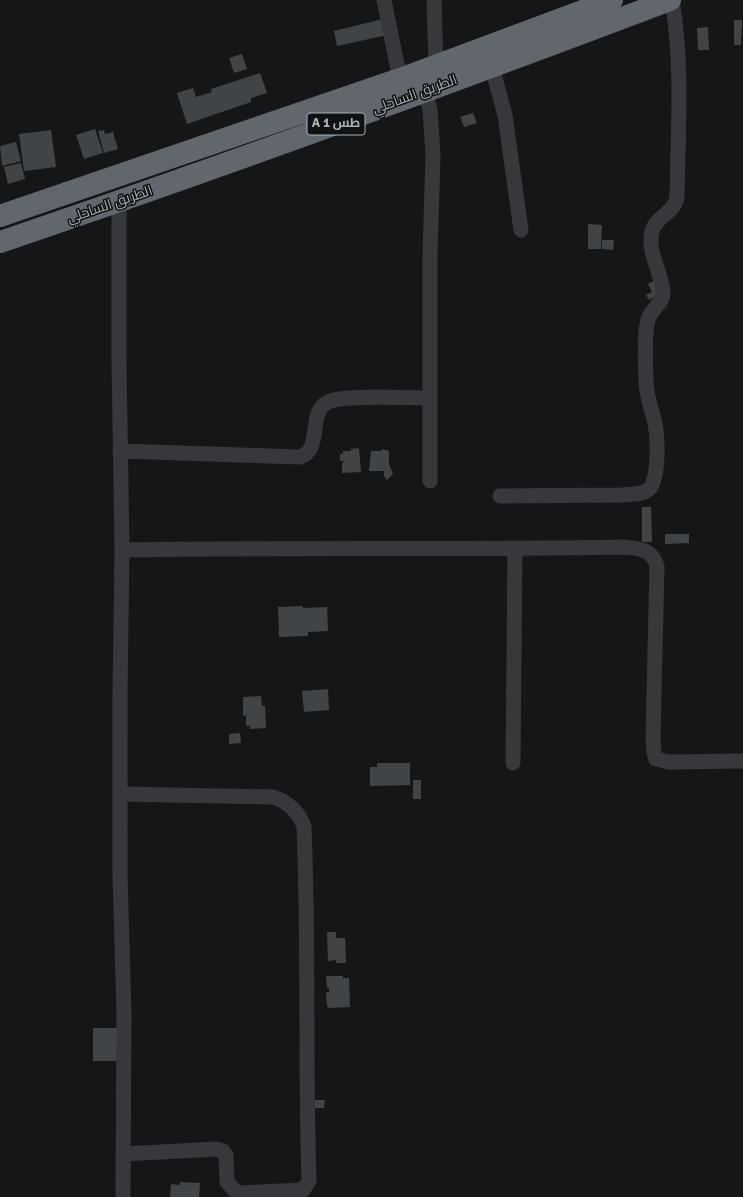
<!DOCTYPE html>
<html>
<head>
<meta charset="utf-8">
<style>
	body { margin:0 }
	canvas { display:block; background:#151617 }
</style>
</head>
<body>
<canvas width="743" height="1197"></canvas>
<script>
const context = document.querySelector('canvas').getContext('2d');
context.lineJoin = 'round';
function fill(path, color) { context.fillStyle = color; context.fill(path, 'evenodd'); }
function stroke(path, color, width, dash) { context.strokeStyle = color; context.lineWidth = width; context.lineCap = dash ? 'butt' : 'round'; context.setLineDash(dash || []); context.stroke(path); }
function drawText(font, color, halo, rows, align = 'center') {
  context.font = font + ' Signika,Cairo,sans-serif'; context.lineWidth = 3; context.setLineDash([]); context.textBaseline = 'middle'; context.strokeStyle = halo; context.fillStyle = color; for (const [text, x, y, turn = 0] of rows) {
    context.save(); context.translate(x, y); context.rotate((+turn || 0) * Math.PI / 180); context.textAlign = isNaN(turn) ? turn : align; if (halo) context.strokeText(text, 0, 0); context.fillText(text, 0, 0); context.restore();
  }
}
fill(new Path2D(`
	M383,19L387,35L337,46L334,31Z
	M734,20H742L741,45H734Z
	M708,27L709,50H698L697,28Z
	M242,54L247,69L234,73L229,58Z
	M260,73L267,93L251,98V102L187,124L177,93L193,88L196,97L212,92L211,89Z
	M473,113L477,123L464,127L460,117Z
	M95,129L103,153L84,159L76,135Z
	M51,130L56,167L24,171L19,134Z
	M104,130L105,134L113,132L118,149L104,153L98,131Z
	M16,142L21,161L2,166L0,146Z
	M21,163L25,179L8,184L4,167Z
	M588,224L602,225L601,249H588Z
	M602,240H614L613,250L602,249Z
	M656,280L663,292L649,300L646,295L652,292L648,284Z
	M359,448L361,472L342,473V464L344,461H340V454H343V451H351V449Z
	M382,449L389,451V464L393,474L387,480L384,476V471H369L371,451H382Z
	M642,507H651L652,542H642Z
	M665,534H689V543L665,544Z
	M303,606V608L327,607L328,631L308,632V636L279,637L278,607Z
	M328,689L329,710L304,712L302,691Z
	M261,696L262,706H265L266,728L250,729V726H246V715L243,716V697Z
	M240,733L241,743L229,744V734Z
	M377,763H410V785L370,786V767H377Z
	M413,780H421V799H413Z
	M327,932H336V938H345L346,963H336V960L328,961Z
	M326,976H343V978H349L350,1007L329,1008L327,1006L326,992H329V988H327Z
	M93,1028H121V1061H93Z
	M315,1100H325L324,1108H315Z
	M180,1182L200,1183L199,1197H170L171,1184L180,1185Z`), '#414447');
stroke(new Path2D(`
	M384,0L400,79
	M434,0L436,64
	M492,67L505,115L521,230
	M425,91L430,110L433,154L430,256V481
	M119,202V361L122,550L120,694V875L124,1014L123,1197
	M120,451L300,457C323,450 307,412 328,402C344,394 408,398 429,398
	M500,496L622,495C632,494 648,495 652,485C659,469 658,435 654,419C650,405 646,394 646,380C646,363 643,333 649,317C653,308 664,302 663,291C661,272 647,251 652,232C655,216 676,213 677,196C678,131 683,64 672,0
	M122,550C290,547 457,550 624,547C640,549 651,548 657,566L653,738L654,753L656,759L669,762L743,761
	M513,763L515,549
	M121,794L273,797C288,802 299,812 304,827C309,945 305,1063 309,1181L303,1190L237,1193L227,1182L226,1155L223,1151L216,1149L123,1154`), '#36383c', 15);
stroke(new Path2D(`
	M0,216L400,79L612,0
	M0,242C225,166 448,84 670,0`), '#62676d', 22);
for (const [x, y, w] of [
	[336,124,58]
]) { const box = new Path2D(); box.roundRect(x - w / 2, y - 11, w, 22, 3); context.fillStyle = '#101112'; context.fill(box); stroke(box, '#a7b0b7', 1); }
drawText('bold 13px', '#a7b0b7', null, [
	["A 1 طس",336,124]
]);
drawText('14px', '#a7b0b7', '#101112', [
	["الطريق الساحلي",415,95,-20],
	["الطريق الساحلي",110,205,-19]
]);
</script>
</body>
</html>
